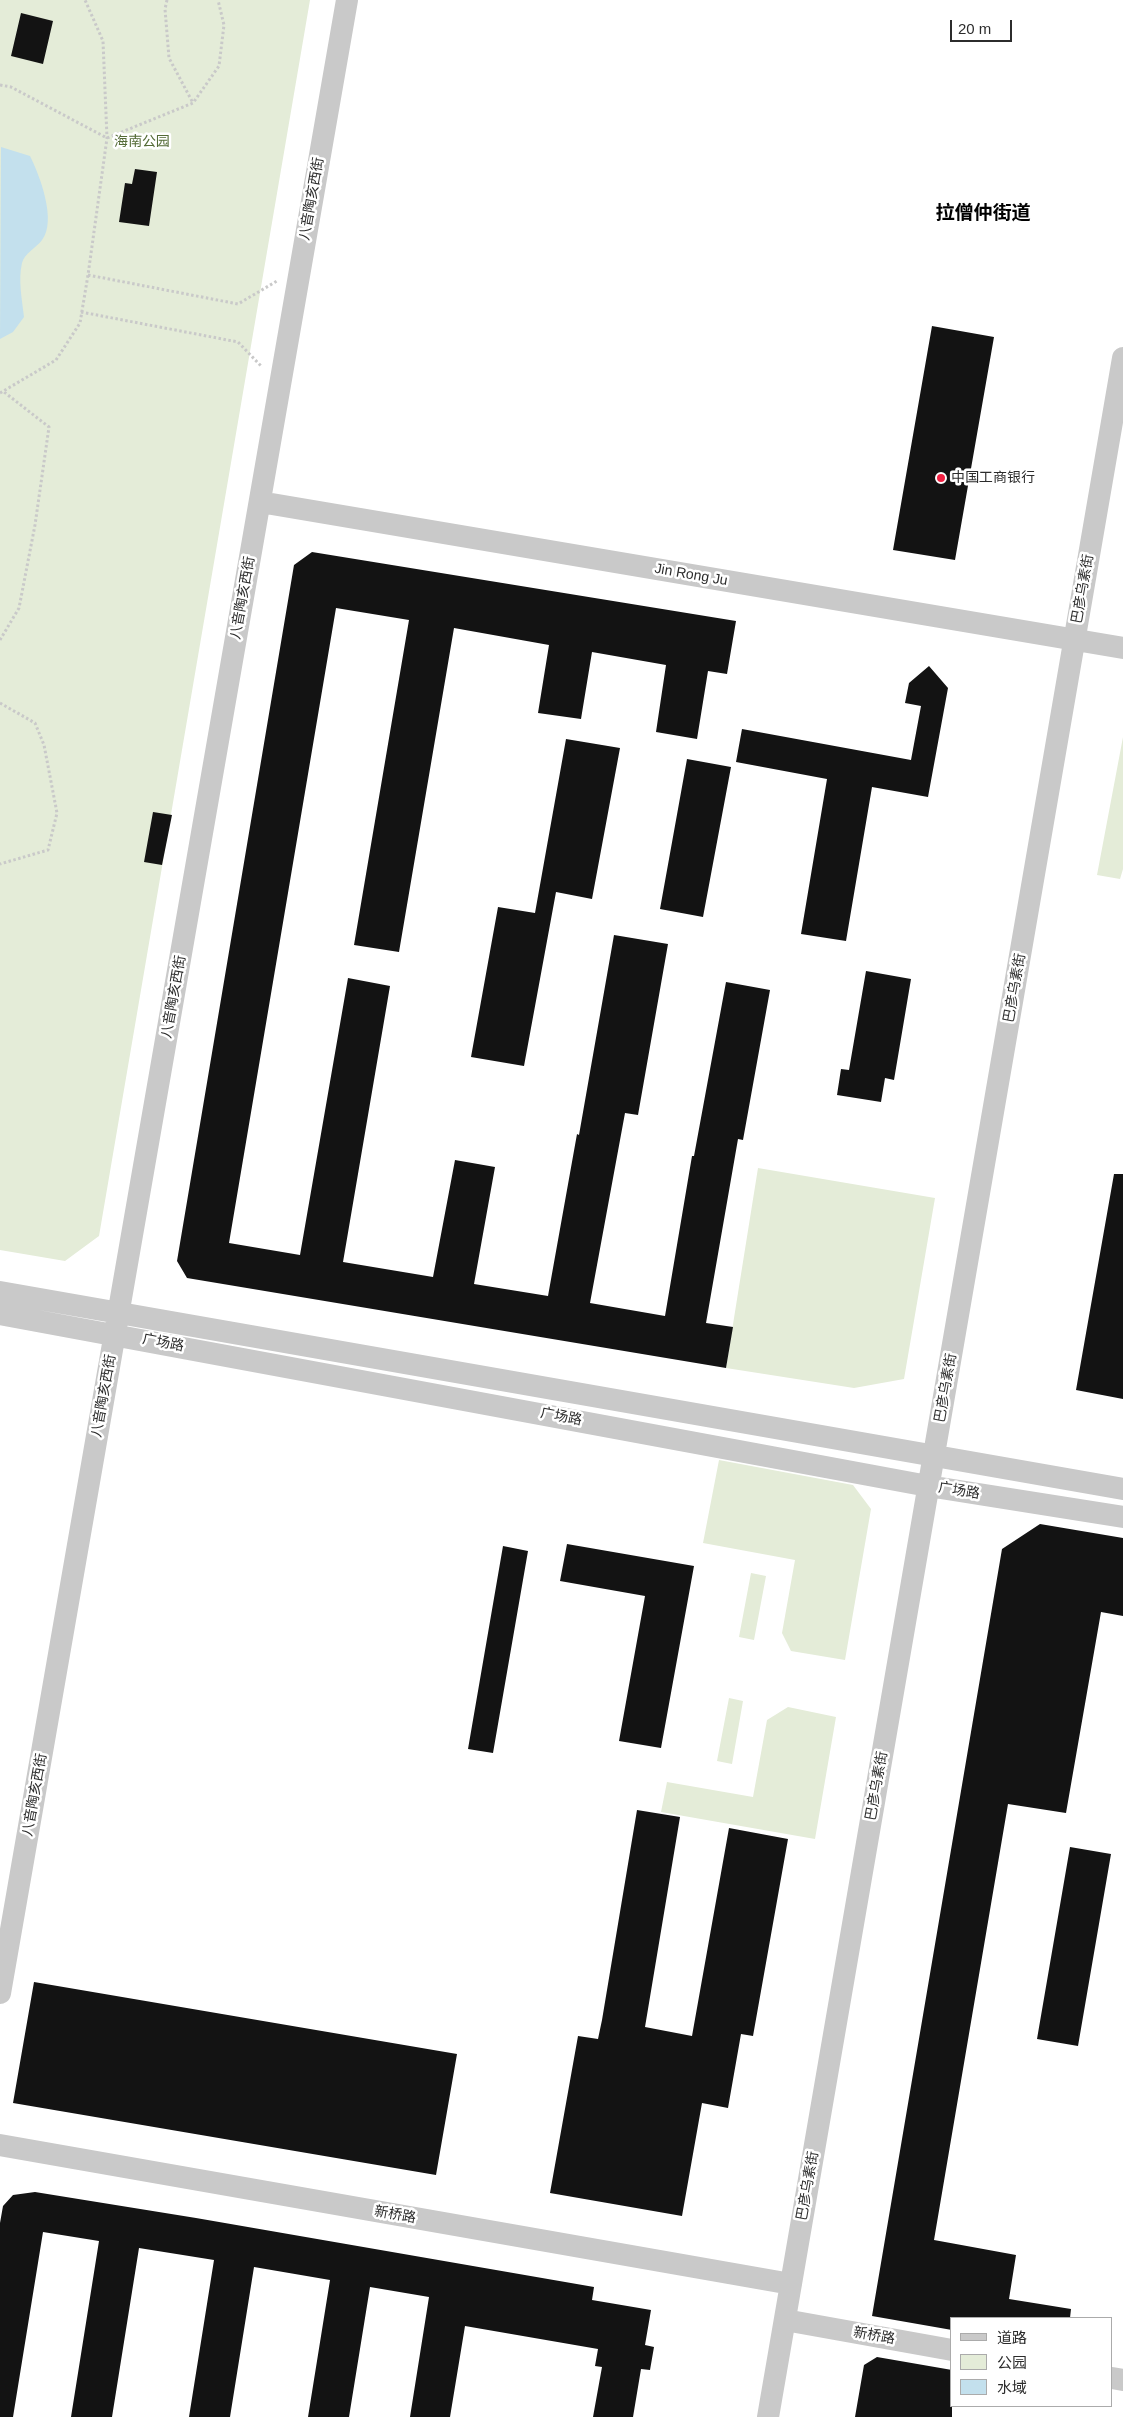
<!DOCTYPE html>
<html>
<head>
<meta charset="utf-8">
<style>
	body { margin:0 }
	#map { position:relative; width:1123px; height:2417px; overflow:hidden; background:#fff; font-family:Arial,"Noto Sans SC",sans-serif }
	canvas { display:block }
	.legend { position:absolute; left:950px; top:2317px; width:162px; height:90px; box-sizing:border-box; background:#fff; border:1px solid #ababab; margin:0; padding:6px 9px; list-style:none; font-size:15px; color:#2c2c2c }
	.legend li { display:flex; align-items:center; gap:10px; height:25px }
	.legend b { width:25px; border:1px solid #ababab }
	.scale { position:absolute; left:950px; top:20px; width:62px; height:22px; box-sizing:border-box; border:2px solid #2c2c2c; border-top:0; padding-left:6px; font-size:15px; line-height:18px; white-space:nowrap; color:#2c2c2c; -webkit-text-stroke:4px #fff; paint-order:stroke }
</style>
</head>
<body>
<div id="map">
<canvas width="1123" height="2417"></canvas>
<ul class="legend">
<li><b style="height:6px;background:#c9c9c9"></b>道路</li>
<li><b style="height:14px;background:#e4ecd8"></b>公园</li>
<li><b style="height:14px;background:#c3e0ed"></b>水域</li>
</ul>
<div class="scale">20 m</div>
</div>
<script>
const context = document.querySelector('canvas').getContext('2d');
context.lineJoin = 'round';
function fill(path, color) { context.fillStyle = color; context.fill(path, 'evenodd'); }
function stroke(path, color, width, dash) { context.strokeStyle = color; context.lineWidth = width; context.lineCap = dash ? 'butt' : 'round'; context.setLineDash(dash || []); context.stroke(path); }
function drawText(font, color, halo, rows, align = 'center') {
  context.font = font + ' Arial,"Noto Sans SC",sans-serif'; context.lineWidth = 5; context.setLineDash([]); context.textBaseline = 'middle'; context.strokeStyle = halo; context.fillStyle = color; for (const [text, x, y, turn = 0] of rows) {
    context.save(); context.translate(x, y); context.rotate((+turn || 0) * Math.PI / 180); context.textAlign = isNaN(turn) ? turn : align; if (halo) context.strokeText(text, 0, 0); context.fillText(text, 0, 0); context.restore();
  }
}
fill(new Path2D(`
	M0,0H310L99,1236L65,1261L0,1250Z
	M1123,737V869L1120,879L1097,875Z
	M758,1168L935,1198L904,1379L854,1388L726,1368Z
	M719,1460L853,1485L871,1509L845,1660L791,1651L782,1633L795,1560L703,1543Z
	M751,1573L766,1576L754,1640L739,1637Z
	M729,1698L743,1701L732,1764L717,1761Z
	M788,1707L836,1717L815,1839L661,1812L667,1782L753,1797L767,1720Z`), '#e4ecd8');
fill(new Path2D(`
	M1,147L30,156C40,176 57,221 42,240C37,247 24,254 22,263C18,280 22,299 24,317L13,332L0,339Z`), '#c3e0ed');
fill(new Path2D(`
	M21,13L53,21L43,64L11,56Z
	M135,169L157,172L149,226L119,222L125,183L132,184Z
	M932,326L994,337L955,560L893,550Z
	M312,552L736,621L727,674L708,671L697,739L656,732L666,665L592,652L581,719L538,713L549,645L454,628L399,952L354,945L409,620L336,608L229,1243L300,1255L348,978L390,986L343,1262L433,1277L455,1160L495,1167L474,1284L548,1296L577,1134L579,1135L614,935L668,944L638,1115L625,1113L590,1303L665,1316L692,1156H694L726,982L770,990L743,1140L738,1139L706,1323L733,1327L726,1368L187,1278L177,1261L294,565Z
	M929,666L948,688L928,797L872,787L846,941L801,934L827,779L736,762L742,729L911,760L921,706L905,703L909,683Z
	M566,739L620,748L592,899L556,892L524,1066L471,1057L498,907L535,913Z
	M687,759L731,767L703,917L660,909Z
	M153,812L172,815L162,865L144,862Z
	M866,971L911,979L894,1080L885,1078L881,1102L837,1095L841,1069L849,1070Z
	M1114,1174H1123V1399L1076,1390Z
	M1040,1524L1123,1538V1616L1101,1612L1066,1813L1008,1804L934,2240L1016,2255L1009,2299L1071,2309L1070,2318H952V2330L872,2316L1002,1549Z
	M567,1544L694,1566L661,1748L619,1741L645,1596L560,1581Z
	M503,1546L528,1551L493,1753L468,1749Z
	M637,1810L680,1817L645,2027L692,2036L729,1828L788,1839L753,2036L741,2034L728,2108L702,2103L682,2216L550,2193L578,2036L598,2039L602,2020Z
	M1070,1847L1111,1854L1078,2046L1037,2039Z
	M34,1982L457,2054L436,2175L13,2103Z
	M35,2192L196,2218L594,2287L592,2300L651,2310L645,2345L654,2347L650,2370L641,2369L633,2417H593L602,2367L595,2366L598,2349L465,2326L450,2417H410L429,2297L370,2287L349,2417H308L330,2280L254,2267L230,2417H189L214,2260L139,2248L112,2417H71L99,2241L43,2232L13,2417H0V2223L3,2206L13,2195Z
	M877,2357L952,2370V2417H855L864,2365Z`), '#131313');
stroke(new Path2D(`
	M167,0L165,9L169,58L193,103
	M0,85L11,87L107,138L193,103L219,66L224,25L218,0
	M88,275L238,304L277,281
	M81,312L238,342L262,367
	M0,393L56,360L80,323L88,275L107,138L103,41L85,0
	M0,640L19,608L35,525L49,427L4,392
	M0,703L35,723L44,745L57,813L48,850L0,864`), '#c9c9c9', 3, [2.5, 2.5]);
stroke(new Path2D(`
	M260,502L1123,648
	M0,1292L1123,1489
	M0,1314L928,1486L1123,1517
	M0,1993L347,0
	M0,2145L791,2284
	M796,2322L952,2350
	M1112,2378L1123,2380
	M768,2417L1123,358`), '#c9c9c9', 22);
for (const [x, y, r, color] of [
	[941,478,5,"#f22042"]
]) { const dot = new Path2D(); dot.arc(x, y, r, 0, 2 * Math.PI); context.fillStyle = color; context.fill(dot); stroke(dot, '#fff', 2); }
drawText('14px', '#546b37', '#fff', [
	["海南公园",142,142]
]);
drawText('14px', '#2c2c2c', '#fff', [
	["八音陶亥西街",312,199,-80],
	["Jin Rong Ju",691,575,10],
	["巴彦乌素街",1083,589,-80],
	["八音陶亥西街",243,598,-80],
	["巴彦乌素街",1015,988,-80],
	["八音陶亥西街",174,997,-80],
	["广场路",163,1343,11],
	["巴彦乌素街",946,1388,-80],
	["八音陶亥西街",104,1396,-80],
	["广场路",561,1417,11],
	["广场路",959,1491,9],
	["巴彦乌素街",877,1786,-80],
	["八音陶亥西街",35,1795,-80],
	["巴彦乌素街",808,2186,-80],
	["新桥路",395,2215,10],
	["新桥路",874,2336,10]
]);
drawText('14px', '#2c2c2c', '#fff', [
	["中国工商银行",951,478]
], 'left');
drawText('bold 19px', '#000', '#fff', [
	["拉僧仲街道",983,214]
]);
</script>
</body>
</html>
